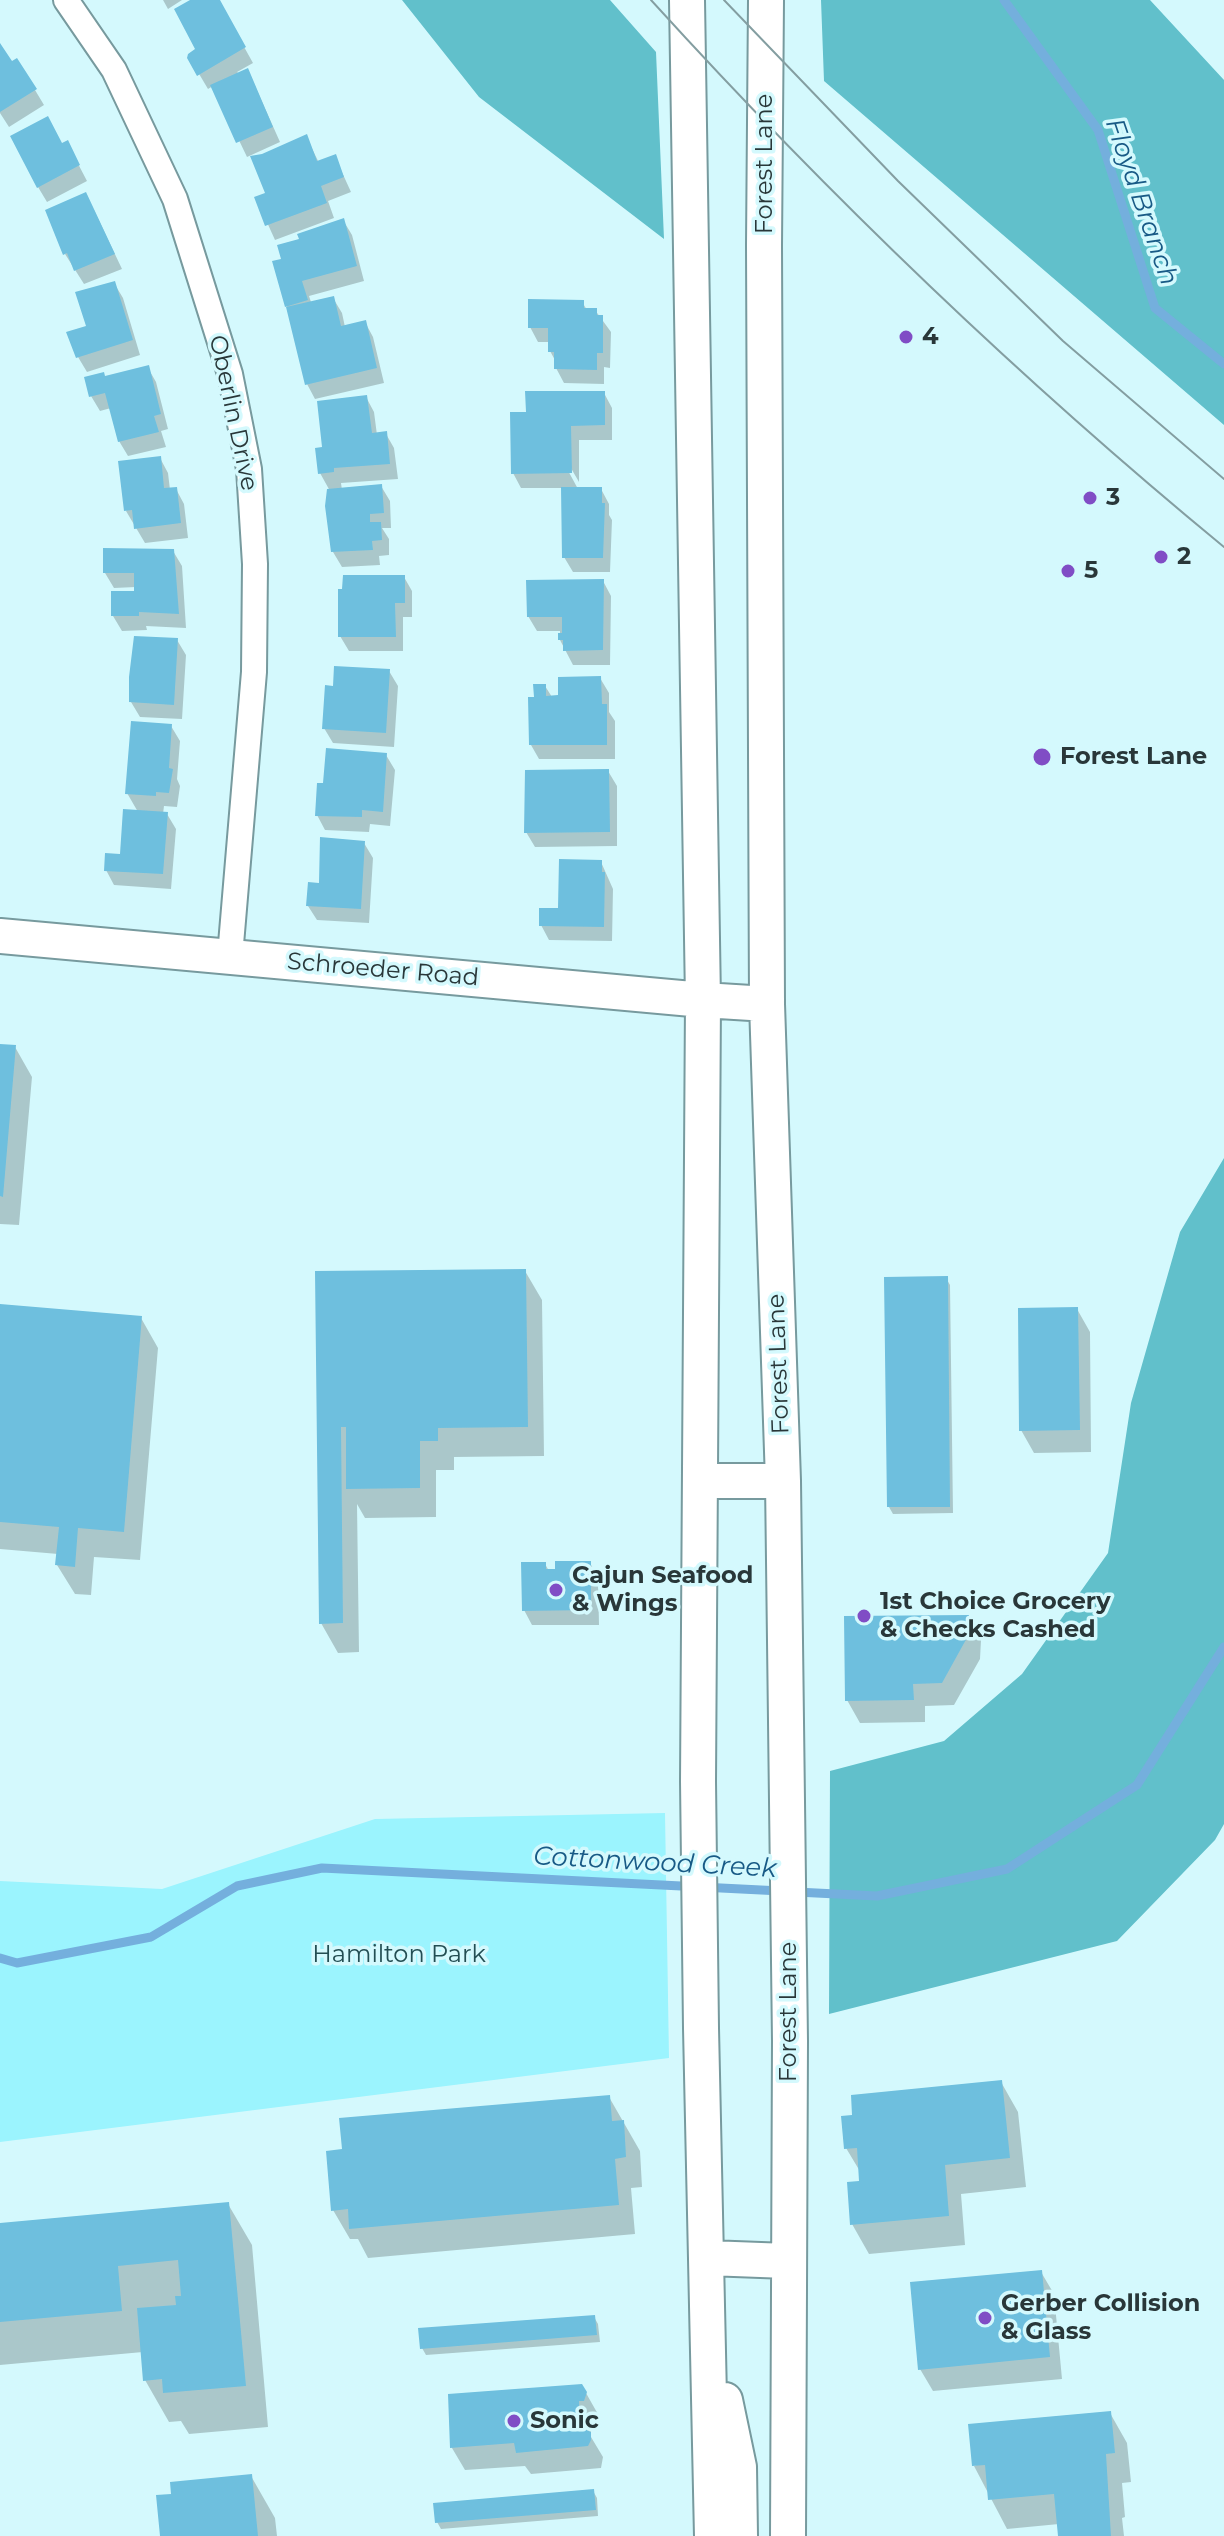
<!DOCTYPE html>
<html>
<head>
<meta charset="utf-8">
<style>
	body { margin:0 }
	canvas { display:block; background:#d4f9fd }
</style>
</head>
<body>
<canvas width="1224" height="2536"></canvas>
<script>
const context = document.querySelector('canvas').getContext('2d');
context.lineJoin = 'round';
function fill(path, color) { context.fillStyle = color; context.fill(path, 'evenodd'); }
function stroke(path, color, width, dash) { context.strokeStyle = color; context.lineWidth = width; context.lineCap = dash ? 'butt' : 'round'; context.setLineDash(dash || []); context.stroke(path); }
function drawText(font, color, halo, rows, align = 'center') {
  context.font = font + ' Montserrat,sans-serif'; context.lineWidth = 7; context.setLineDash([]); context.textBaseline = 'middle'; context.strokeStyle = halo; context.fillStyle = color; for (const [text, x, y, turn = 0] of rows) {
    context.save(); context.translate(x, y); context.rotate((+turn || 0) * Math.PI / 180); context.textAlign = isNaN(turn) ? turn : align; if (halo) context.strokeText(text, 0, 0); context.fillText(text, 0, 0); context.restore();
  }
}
fill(new Path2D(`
	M665,1813L669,2058L0,2142V1881L162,1889L375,1819Z`), '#9bf4fe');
fill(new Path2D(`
	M402,0H610L656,52L664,239L479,97Z
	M821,0H1150L1224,80V425L824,81Z
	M1224,1158V1824L1215,1840L1117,1941L829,2014L830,1771L944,1741L1022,1674L1108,1553L1131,1403L1180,1232Z`), '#61c0cb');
fill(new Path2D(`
	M163,0H182L168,9Z
	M194,0H218L253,63L237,72L255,86L280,142L247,157L213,86L208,89L189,57L198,50Z
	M0,47L35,90L44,105L9,127L0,113Z
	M306,136L319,163L335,157L351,192L328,201L334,218L275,240L256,198L267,194Z
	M62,146L75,158L87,181L47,202L38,187Z
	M94,210L122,269L84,284L65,254Z
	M343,220L352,235L364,281L309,296L311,302L333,298L342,313L345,327L365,322L373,337L384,383L315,399L307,384L275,262L284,260L302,240Z
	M114,283L123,298L140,355L87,372L78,357L88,327Z
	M582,302L587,310H595L611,332L610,368L604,367V384L564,383L556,368V362L550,351V342H538L530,327Z
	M148,368L156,382L168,429L161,431L166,447L128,456L119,441L111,408L100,411L91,396L105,378Z
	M604,393L612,408V440H579V482L568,463L565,465L578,489H601L609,504V515L612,520L610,572H573L564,557L563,488H521L513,473L528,414Z
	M366,397L374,412L377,435L386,434L394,448L398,479L341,483L342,490L381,486L390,501L391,528H382L389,539V555L379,556L380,565L342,567L333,552L330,491L320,473L325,449Z
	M160,458L168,473L170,490L176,489L184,504L188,538L145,543L126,511Z
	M173,551L182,566L186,628L146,626L147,630L122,631L113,616L136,593V587L114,588L105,573Z
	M404,577L412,591V617H403V651H349L340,636Z
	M603,581L611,596L610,665H573L560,640V631H537L528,616Z
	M177,640L186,655L182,719L140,717L131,702Z
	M389,671L398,686L394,747L333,743L324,728L335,688Z
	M600,678L609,693V712L615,721V759H539L531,745L536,699L545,686L552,697H560Z
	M171,726L180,741L177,779L180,786L177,807L164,806L163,814H167L176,829L171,889L114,885L106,870L121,856L138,812L127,793Z
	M386,755L395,770L390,826L370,824L369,832L325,830L317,815Z
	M608,771L617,786V846L535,847L526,832Z
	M364,843L373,858L369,923L317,920L308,906L321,885Z
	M601,862L613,889L612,941L549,940L541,925L560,910Z
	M0,1046L15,1047L32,1077L19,1225L0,1224Z
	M525,1271L542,1300L544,1456L454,1457V1470H436V1517L365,1518L357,1504L359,1652L338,1653L321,1623L317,1273Z
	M946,1278L950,1285L953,1513L893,1514L889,1507Z
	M0,1306L141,1318L158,1348L140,1560L94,1557L91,1595L75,1594L57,1565L58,1554L0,1549Z
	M1077,1309L1090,1332L1091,1452L1034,1453L1021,1430Z
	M590,1563L598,1577L599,1625H532L524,1610L545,1564L549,1571Z
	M968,1617L981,1640L980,1659L954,1705L925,1706V1722L860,1723L847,1700Z
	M1001,2082L1018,2112L1026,2187L961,2194L965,2245L869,2254L852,2224L862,2183L861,2173L846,2148Z
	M609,2097L640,2151L642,2187L631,2188L635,2234L368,2258L358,2239H350L333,2210Z
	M228,2204L252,2245L268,2427L189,2434L181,2421L169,2422L145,2380L143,2352L0,2365V2225Z
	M1041,2272L1054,2294L1062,2379L933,2391L920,2369Z
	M594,2317L598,2324L600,2342L426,2355L422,2348Z
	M586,2393L599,2416L596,2423H591V2437L603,2457L601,2468L531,2474L525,2466L465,2470L452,2448L450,2396Z
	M1110,2413L1127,2443L1131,2482L1122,2483L1125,2517L1122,2518L1124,2536H1060L1059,2524L1007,2529L974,2466Z
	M251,2476L275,2518L277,2536H162Z
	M593,2491L597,2498L598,2516L441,2529L437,2522Z`), '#0003');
stroke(new Path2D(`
	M1004,0L1098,130L1155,308L1224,364
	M796,1892L877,1896L1007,1869L1137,1785L1224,1647
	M0,1958L17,1963L151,1937L237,1886L322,1868L781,1891`), '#74afdd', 9);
fill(new Path2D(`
	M190,0H220L246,47L197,76L187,58L188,54L195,49L174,9Z
	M0,43L12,61L17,58L37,89L0,112Z
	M248,68L273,127L236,143L210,85Z
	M48,116L62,143L68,140L80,165L37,188L10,136Z
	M307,134L317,161L336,154L344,177L321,186L327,203L265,226L254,197L265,193L250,156L262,154Z
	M86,192L115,254L74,271L67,253L63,255L45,210Z
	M344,218L357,266L302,281L308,300L285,307L272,261L281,259L277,245L299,239L297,234Z
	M115,281L133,340L76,358L66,332L86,326L75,292Z
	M334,296L341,326L366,320L377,368L305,385L286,307Z
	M528,299L584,300V308H597V315H603V353H597V370L554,369V352H548V328H528Z
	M149,365L161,414L154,416L159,432L118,442L105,393L89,397L84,377L104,372L105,376Z
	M525,391H605V425L571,426L572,473L511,474L510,412H526Z
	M367,395L372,433L387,431L390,464L334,468V472L318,474L315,448L322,447L317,401Z
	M161,456L164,488L177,487L181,523L134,529L132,510L124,511L118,461Z
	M382,484L384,513L370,514V522H381L382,540L372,541L373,550L331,552L325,506L327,489Z
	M561,487H602V503H605L603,558H562Z
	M103,548L174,549L179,614L139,612V616H111V591H134V573H103Z
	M343,575H405V603H395L396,637H338V589H342Z
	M604,579L603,650L563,651V640H558V633H562V617H527L526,580Z
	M134,636L178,638L174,705L129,702V677Z
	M334,666L390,669L386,733L322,729L325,685L333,686Z
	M601,676L602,704H607V745H529L528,697H534L533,684H546V696L558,695V677Z
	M131,721L172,724L169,768L173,769L169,793L156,792V796L125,794Z
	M326,748L387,753L383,812L362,810V817L315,816L317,783H323Z
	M609,769L610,832L524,833L525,770Z
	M123,809L168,812L163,874L104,871L105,853L120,854Z
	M320,837L365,841L361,909L306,906L308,882L319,883Z
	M559,859L602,860V872H605L604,927L539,926V908H558Z
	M0,1044L16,1045L3,1197L0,1196Z
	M526,1269L528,1427L438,1428V1441H420V1488L346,1489V1427H341L343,1623L319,1624L315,1271Z
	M948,1276L950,1507H887L884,1277Z
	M0,1304L142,1316L124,1532L78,1528L75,1567L55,1565L59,1527L0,1522Z
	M1078,1307L1080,1430L1019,1431L1018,1308Z
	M555,1561H591V1610L522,1611L521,1562H546V1569H555Z
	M969,1615L968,1636L942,1683L913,1684L914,1700L845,1701L844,1616Z
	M1002,2080L1010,2158L945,2165L949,2216L850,2225L847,2182L859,2181L857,2148L844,2149L841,2116L852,2115L851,2095Z
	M610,2095L612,2121L624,2120L626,2157L615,2159L619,2205L349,2229L348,2209L331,2211L326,2151L342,2149L339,2118Z
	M229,2202L246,2386L163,2393L162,2379L143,2381L137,2308L176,2305L175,2296H181L178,2260L118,2266L122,2311L0,2322V2223Z
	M1042,2270L1050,2357L918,2370L910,2282Z
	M595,2315L597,2335L420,2349L418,2328Z
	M582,2384L587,2392L584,2401H579L580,2427L591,2432V2440L588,2446L516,2453L514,2443L450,2448L448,2394Z
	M1111,2411L1115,2453L1106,2454L1111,2536H1058L1054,2494L988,2500L985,2465L972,2466L968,2424Z
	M252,2474L258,2536H160L156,2495L171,2494L170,2482Z
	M594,2489L596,2510L435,2523L433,2503Z`), '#6ebfde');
const street = new Path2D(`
	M66,0L114,70L175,199L230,374L249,469L255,564L254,672L230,956`);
const secondary = new Path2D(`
	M687,0L703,1000L698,1781L701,2028L712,2536
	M766,0L764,245L767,1004L783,1481L790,2041L788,2536
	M0,936L703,1000L767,1004
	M700,1481H783
	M708,2258L787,2261
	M725,2400L739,2467L740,2536`);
stroke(street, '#779a9e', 28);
stroke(secondary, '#779a9e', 38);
stroke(street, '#fff', 24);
stroke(secondary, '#fff', 34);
stroke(new Path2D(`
	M651,0C829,196 1020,379 1224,547
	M724,0L898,181L1063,341L1224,479`), '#849ea1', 2);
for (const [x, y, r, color] of [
	[906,337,8,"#804dc5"],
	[1090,498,8,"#804dc5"],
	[1161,557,8,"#804dc5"],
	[1068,571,8,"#804dc5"],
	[1042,757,10,"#804dc5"],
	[556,1590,8,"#804dc5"],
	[864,1616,8,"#804dc5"],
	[985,2318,8,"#804dc5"],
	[514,2421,8,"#804dc5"]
]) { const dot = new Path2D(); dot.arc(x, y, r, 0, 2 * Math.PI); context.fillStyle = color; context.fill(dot); stroke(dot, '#d4f9fd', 3); }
drawText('24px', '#293739', '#d4f9fd', [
	["Forest Lane",765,164,-90],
	["Oberlin Drive",233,413,78],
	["Schroeder Road",383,970,5],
	["Forest Lane",779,1364,-92],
	["Forest Lane",789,2012,-90]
]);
drawText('bold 24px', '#293739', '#d4f9fd', [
	["4",922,337],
	["3",1106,498],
	["2",1177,557],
	["5",1084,571],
	["Forest Lane",1060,757],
	["Cajun Seafood",572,1576],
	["& Wings",572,1604],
	["1st Choice Grocery",880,1602],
	["& Checks Cashed",880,1630],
	["Gerber Collision",1001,2304],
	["& Glass",1001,2332],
	["Sonic",530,2421]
], 'left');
drawText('24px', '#234e53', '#d4f9fd', [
	["Hamilton Park",399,1955]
]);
drawText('italic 26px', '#185a86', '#d4f9fd', [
	["Floyd Branch",1141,202,71],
	["Cottonwood Creek",655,1863,3]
]);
</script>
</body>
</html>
